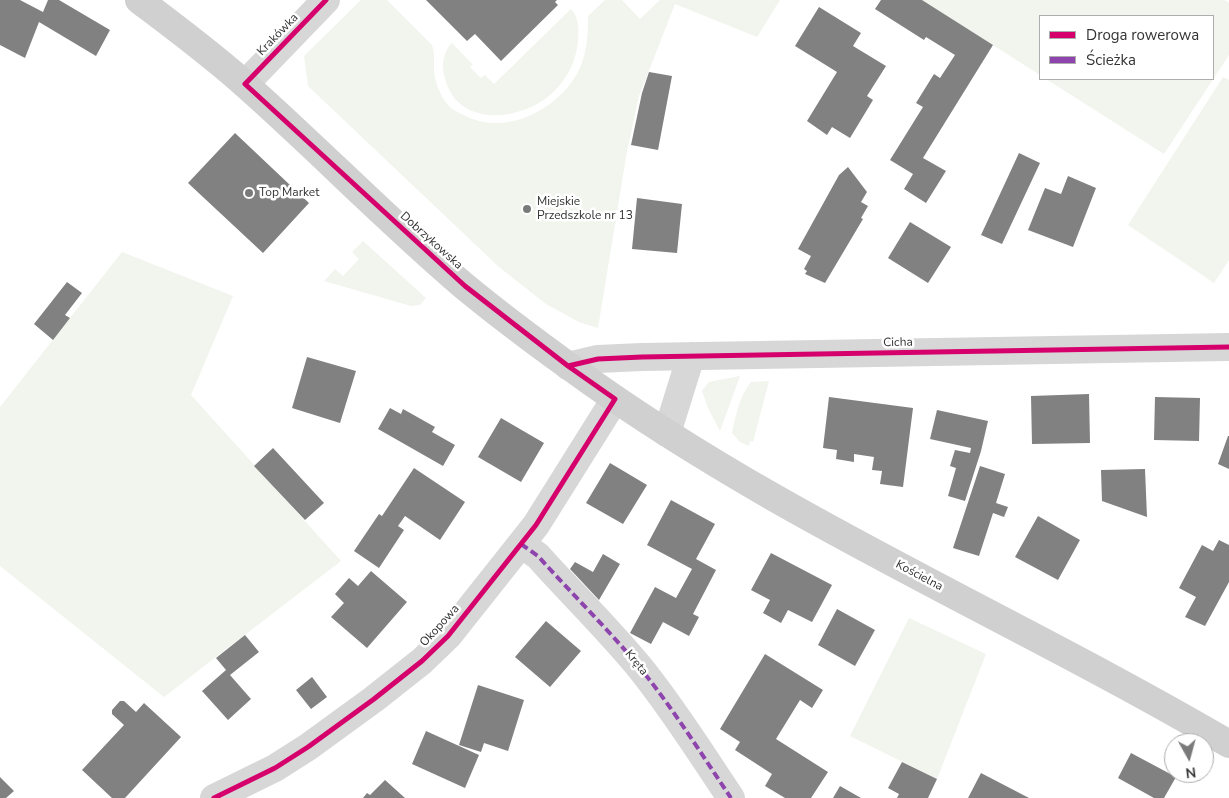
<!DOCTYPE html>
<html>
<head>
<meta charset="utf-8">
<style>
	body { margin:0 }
	#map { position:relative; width:1229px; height:798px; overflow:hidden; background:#fff; font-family:"Nunito Sans",sans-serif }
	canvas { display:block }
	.legend { position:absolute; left:1039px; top:15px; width:175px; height:65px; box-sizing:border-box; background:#fff; border:1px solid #adadad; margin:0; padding:6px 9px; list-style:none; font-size:15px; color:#333 }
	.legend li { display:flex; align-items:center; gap:10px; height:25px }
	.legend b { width:25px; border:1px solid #adadad }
	.north { position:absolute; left:1164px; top:733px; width:50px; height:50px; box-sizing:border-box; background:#fff; border:1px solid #adadad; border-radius:50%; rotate:173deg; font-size:14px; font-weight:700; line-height:20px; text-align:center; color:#333 }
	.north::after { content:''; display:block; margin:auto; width:18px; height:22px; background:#7a7a7a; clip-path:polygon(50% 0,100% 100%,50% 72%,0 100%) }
</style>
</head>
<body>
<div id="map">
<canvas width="1229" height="798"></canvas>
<ul class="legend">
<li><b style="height:6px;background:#d6006c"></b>Droga rowerowa</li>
<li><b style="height:6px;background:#8e44ad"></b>Ścieżka</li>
</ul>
<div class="north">N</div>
</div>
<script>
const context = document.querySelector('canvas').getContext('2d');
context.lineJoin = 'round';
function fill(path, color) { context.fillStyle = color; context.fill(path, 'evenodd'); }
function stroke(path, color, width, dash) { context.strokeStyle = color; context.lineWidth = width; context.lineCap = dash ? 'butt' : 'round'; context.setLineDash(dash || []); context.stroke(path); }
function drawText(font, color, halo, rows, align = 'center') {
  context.font = font + ' "Nunito Sans",sans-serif'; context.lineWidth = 5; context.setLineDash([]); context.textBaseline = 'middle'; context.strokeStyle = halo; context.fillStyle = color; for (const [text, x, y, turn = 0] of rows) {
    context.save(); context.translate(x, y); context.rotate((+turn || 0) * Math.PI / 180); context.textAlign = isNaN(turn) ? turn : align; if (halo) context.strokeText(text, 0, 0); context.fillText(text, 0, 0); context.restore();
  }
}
fill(new Path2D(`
	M361,0H387L432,45C435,54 434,62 434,71C435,83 441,98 449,106C452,110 458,112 462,114C503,138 557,111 578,72C587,55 588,35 588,16L605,0H622L640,19L660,0H780L757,37L675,4L639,96L627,151L598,328L579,322L546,304L499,267L308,86L304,56Z
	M922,0H1225L1229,3V55L1164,154L1046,79H1213V16H1040V75Z
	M571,9C579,17 579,30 578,41C576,64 564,85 545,99C513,122 456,125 445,78C441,66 443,52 452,43L473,65L470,67L481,78L485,75L494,84Z
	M1223,77L1229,80V260L1214,283L1128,225Z
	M363,241L426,298L420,305L411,306L324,281L335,269L343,276L359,259L352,252Z
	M122,252L233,296L191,395L341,561L164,697L0,566V407Z
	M740,376L720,431L708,408L702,391L709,382Z
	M769,381L753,442L750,441L749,446L740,442L732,433C736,415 739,397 751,382Z
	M909,618L986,654L937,779L850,736Z`), '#f1f5ed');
fill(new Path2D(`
	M0,0H20L43,12L48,0H59L110,30L96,56L39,22L25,58L0,45Z
	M426,0H557L555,2L558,5L501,61L475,34L467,41Z
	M881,0H922L993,45L923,158L946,171L926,203L904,189L913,174L890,160L923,107L916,103L934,74L940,78L955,55L926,37L924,40L875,9Z
	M819,7L861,33L853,46L886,66L867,96L873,100L850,138L832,127L827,135L807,121L837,72L795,46Z
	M649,72L672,76L658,150L631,145L642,93Z
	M235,133L309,203L263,253L188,183Z
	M1019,153L1040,163L1002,244L981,235Z
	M848,167L867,192L861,202L868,206L861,218L863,219L825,283L805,274L807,271L804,269L811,256L798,249L839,175Z
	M1068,176L1096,188L1073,247L1028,230L1045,188L1061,194Z
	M637,198L682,204L677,253L632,249Z
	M910,222L951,247L928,283L888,258Z
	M67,282L82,293L65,315L70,318L53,340L34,324Z
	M307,357L356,371L340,423L292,408Z
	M1089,394L1090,443L1032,444L1031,396Z
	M829,397L913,408L903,487L880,484L882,471L872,470L874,457L854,454V462L836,459L837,450L823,448Z
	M1155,397L1200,398L1199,441L1154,440Z
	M390,408L401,414L403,409L435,427L432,432L455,445L443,466L378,429Z
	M937,410L988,421L981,451L965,501L948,496L956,468L950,466L955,450L970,453L971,448L930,439Z
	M501,418L544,443L521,482L478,457Z
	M1228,436H1229V469L1218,464Z
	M273,448L324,503L305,520L254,466Z
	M610,463L647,485L623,524L586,503Z
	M980,466L1005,474L996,503L1008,507L1004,517L993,513L979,556L953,548Z
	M414,468L465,502L440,540L405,516L398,526L404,530L379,568L354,551L379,514L382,516Z
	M1145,469L1147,517L1102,501L1101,470Z
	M671,500L715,524L696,559L716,570L693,614L699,617L689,636L663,622L651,644L630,633L655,587L676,598L692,569L647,545Z
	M1038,516L1080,540L1058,580L1015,557Z
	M1219,540L1229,545V582L1205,626L1185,617L1196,597L1179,588L1202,545L1213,551Z
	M771,553L832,585L812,622L788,610L781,623L763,613L770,600L751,590Z
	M603,554L620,564L599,600L570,569L575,562L593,572Z
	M371,571L407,602L367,648L331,617L344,603L335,594L349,578L358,586Z
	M837,609L875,630L855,666L818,645Z
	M546,621L581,651L550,687L515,657Z
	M245,635L259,652L230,675L251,699L228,720L202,691L226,670L216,658Z
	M765,654L823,690L812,708L800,700L776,739L828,772L811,798H785L765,786L772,774L735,750L740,742L720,729Z
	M312,677L327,697L311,709L296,690Z
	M478,685L524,700L508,751L484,743L481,752L459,745Z
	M120,701H124L136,712L144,703L181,737L125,798H112L82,770L124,725L112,714V710Z
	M426,731L479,755L465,788L412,764Z
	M1131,753L1176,777L1164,798H1154L1118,778Z
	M902,762L937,779L928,798H897L899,794L888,788Z
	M981,773L1029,798H968Z
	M0,777L14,791L6,798H0Z
	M385,780L405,798H363L367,793L370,795Z
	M840,786L861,798H833Z`), '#818181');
stroke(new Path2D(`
	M245,84L326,0
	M568,366L598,359L642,357L1229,347
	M667,433L691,356
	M521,544L538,556C572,594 609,630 641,669C674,710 702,755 731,798
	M214,798L275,768L308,747L374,699L422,661L448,636L536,525L615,399`), '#d7d7d7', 28);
stroke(new Path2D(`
	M139,0C176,28 214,56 248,87C321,152 390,223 464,286C498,314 534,341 570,367C775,517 1011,616 1229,744`), '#d0d0d0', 28);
stroke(new Path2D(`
	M521,544L538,556C572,594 609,630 641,669C674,710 702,755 731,798`), '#8e44ad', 4, [8, 4]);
stroke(new Path2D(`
	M568,366L598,359L642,357L1229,347
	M214,798L275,768L308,747L374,699L422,661L448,636L536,525L615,399L568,366L465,286L245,84L326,0`), '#d6006c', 5);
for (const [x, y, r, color] of [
	[249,193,5,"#7a7a7a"],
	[527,209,5,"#7a7a7a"]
]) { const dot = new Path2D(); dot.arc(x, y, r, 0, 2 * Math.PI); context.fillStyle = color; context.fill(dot); stroke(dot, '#fff', 2); }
drawText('12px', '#333', '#fff', [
	["Krakówka",278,35,-46],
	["Dobrzykowska",431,241,42],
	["Cicha",898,343,-1],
	["Kościelna",919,576,28],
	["Okopowa",440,626,-48],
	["Kręta",636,663,51]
]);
drawText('12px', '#333', '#fff', [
	["Top Market",259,193],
	["Miejskie",537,202],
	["Przedszkole nr 13",537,216]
], 'left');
</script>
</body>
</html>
